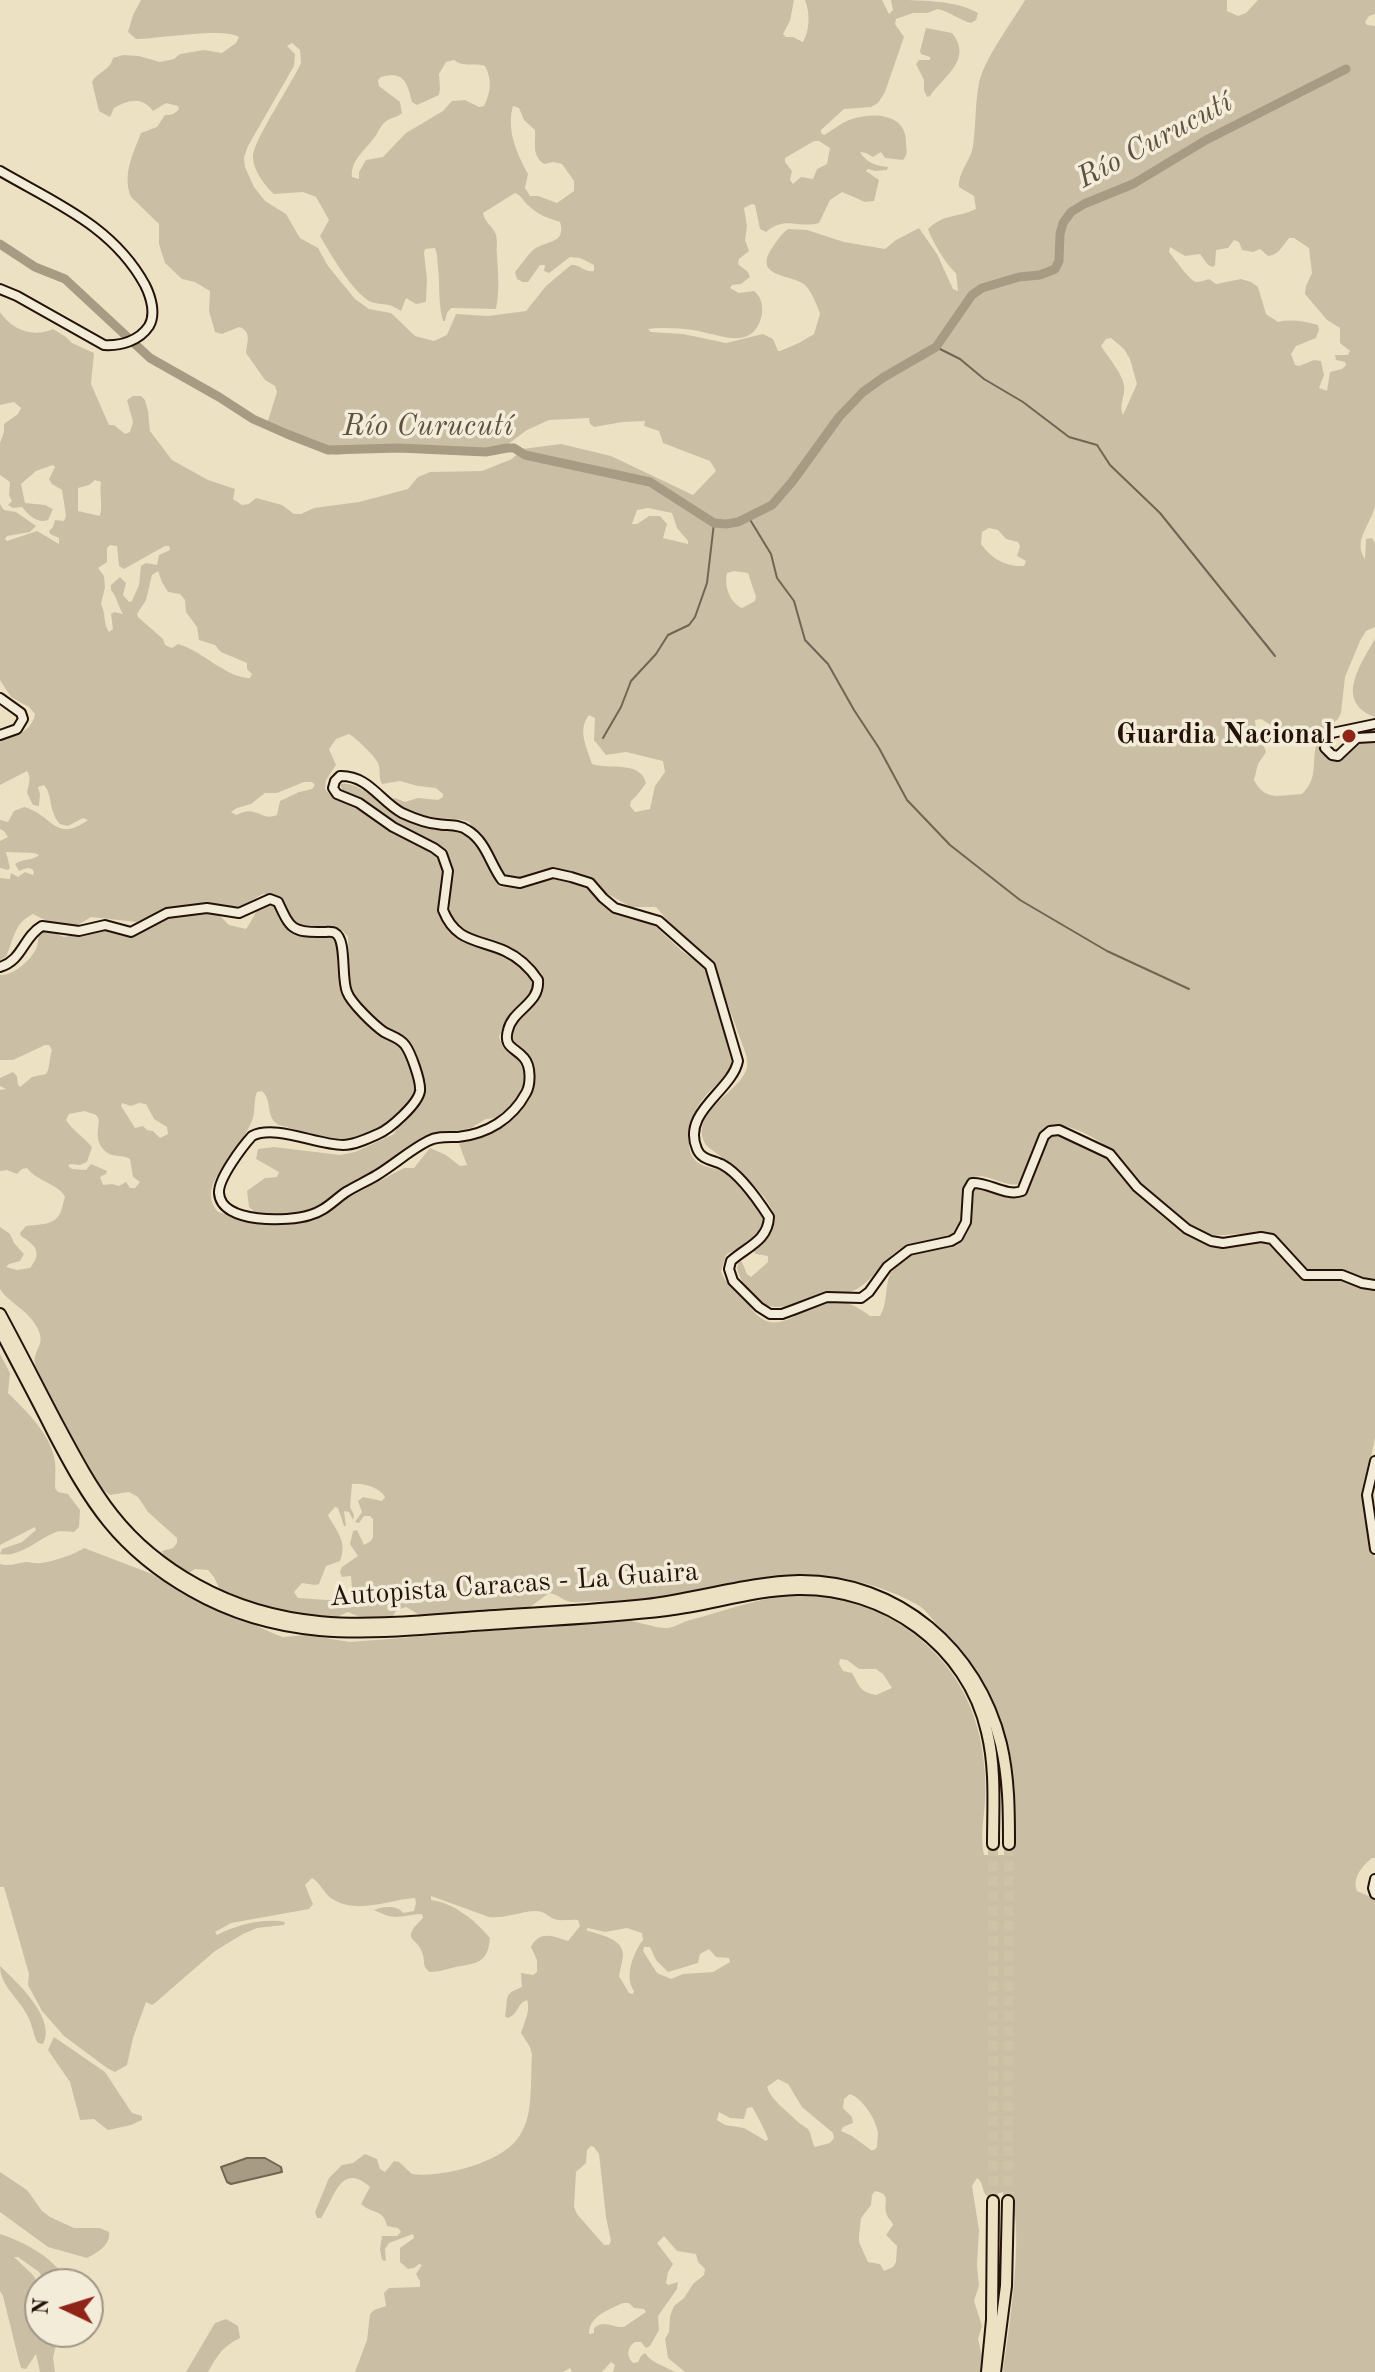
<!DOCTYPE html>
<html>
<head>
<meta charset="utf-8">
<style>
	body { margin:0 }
	#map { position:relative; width:1375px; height:2372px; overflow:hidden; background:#ece2c3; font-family:"Old Standard TT",serif }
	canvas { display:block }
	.north { position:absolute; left:24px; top:2268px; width:80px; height:80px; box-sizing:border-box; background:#f3ecd8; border:2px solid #a09586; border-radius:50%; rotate:274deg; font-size:22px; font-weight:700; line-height:32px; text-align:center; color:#24120a }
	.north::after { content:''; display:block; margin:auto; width:28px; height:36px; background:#8f2418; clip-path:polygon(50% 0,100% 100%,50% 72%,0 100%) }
</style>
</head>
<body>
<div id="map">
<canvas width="1375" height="2372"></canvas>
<div class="north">N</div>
</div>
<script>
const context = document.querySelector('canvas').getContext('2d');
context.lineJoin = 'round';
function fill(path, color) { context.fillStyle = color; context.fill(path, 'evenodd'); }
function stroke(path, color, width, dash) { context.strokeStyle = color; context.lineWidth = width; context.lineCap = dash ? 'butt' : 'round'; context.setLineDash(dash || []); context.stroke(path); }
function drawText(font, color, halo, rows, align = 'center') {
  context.font = font + ' "Old Standard TT",serif'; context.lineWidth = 7; context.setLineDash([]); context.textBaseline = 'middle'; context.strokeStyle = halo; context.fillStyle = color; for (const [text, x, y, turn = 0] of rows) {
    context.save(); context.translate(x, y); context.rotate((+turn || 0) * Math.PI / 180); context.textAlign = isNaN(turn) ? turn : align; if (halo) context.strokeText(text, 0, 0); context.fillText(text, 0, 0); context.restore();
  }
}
fill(new Path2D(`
	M141,0H794L790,21L783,34L786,37H793L803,42C810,30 810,13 805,0H882L889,14L893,10L891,0C918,0 957,0 978,13L976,20L971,23C960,20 950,12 938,9L927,13H913L896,19L895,24L904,37L885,92L878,103L871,107L844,109L821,130V133L824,135C833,130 842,122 852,119C875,112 906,114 906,142C906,151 909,153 903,160L885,158L881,152L873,157L866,153L860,152C866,163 877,166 888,167L887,170L875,171L868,169L866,171L879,180L874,201L865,202L842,192L830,200L819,223C799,229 785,215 766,232L760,229L755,205L752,204L744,208L747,226L745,240L749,251L739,259L738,264L748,272L750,277L741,284L732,285L730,288L739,293L754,291C761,297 763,304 762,314C754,353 719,334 693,330C679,328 661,327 648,329L651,332L683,334L726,343L763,334L773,339L778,351H780L799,343L814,334L820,314C817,305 812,293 806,286C796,274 751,279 772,248C777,241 781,234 788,229L807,230L844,242L885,249L896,240L919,228L937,254L953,289L958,291L956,273C947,266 931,239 928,229C944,213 958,218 976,209L974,196L959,187C958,172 971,160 973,146C976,125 975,103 979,83C984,59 1012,22 1025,0H1227V11L1238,16L1246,13L1258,0H1375V14L1369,16L1365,22L1367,25L1375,26V505C1372,524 1352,540 1365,559L1366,539L1372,538L1375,543V627L1366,631L1360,641L1345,677L1341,713L1338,719L1328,727L1291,744L1271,725L1261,719L1255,720C1255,731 1263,741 1266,752L1258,764L1254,780C1265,802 1281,795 1302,794C1321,776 1309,757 1319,739L1323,740L1320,749L1322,754L1334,761C1352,755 1352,736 1375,741V1438L1363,1495L1375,1560V1858H1372C1362,1866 1352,1878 1357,1891L1375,1899V2372H1003C1008,2336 1027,2218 1008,2191L987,2196C981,2191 984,2182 977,2178L972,2186L979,2230L977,2265L979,2286L974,2301L982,2326L978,2339L982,2356L980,2372H685L668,2358L665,2339L669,2332L670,2316L674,2306L684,2298L693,2284L704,2275L705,2269L698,2262L696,2254L677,2251L664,2236L657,2243L673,2264L668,2272L666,2283L668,2285L678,2282L677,2289L658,2316L659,2330L650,2346L646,2348L641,2342H635C627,2347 626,2357 633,2363L638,2362L641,2356L645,2353C653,2364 663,2365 675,2372H613L615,2365L611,2362L602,2372H572L570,2368L563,2372H355L367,2340L370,2314L374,2310L386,2306L384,2293L389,2288L420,2287V2281L416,2274L422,2265L419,2264L414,2268L408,2269L400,2262V2248L414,2238L413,2234L389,2243L385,2249L386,2261L382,2260L380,2249L382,2236H397L401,2232L398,2228L387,2226C383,2208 373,2215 361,2204L370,2187C340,2160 334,2200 321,2218H317L315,2212L329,2178L342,2165L353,2163L365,2154L377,2159L380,2169L385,2172L394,2161L399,2162L412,2174C441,2178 504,2163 520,2135C534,2114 530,2080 532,2055L530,2047L521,2033C524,2023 531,2010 527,2000C517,2003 518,2016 507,2018L505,2016C509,1996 502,1995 522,1987L521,1973L533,1975L537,1972V1960L531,1947C539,1930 554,1936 568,1941L580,1926L578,1920C571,1919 558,1922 552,1918C545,1914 544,1911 534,1911C519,1912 504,1919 489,1917L431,1896V1900C454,1903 475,1920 490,1938C488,1964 476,1963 456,1967C446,1969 440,1972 430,1972C422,1966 425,1964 423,1955C419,1936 398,1942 423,1918L422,1914C399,1915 398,1922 374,1910C383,1906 398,1905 403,1913L414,1911L416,1903L415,1898C388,1900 359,1914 334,1900C324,1895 321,1883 312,1878L305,1885L313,1904L309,1909L231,1923L215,1932L217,1935C236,1925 264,1918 285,1922L284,1925L257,1928L243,1934L215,1951L155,2003L152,2005L146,2002L133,2038L127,2065L115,2072L107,2068L64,2036L42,2011L28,1985L29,1974L4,1887H0V1564C10,1567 17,1563 26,1562C31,1562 35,1564 40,1563C49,1563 76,1554 84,1548L152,1574L202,1601L277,1635L283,1637L307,1635L350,1642L626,1620C634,1621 661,1629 667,1628C674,1628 682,1622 690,1620C725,1611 759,1597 796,1595C869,1591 947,1642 972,1711C982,1737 987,1772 985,1801C984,1819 980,1836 984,1855H1013C1023,1770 1005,1692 943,1631C934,1623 928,1611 918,1605C881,1584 837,1574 795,1575C775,1575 755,1581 735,1585C715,1589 695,1592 675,1595C641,1601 606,1601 571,1602C563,1601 558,1594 549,1593L530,1607L496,1612L421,1616L406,1607L397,1610L392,1617L362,1618L348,1612L337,1617L289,1614L221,1592L214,1577L208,1570L195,1569L189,1573L164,1559L162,1551L173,1548L177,1543V1538L148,1512L138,1497L129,1492L110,1495L99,1487C86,1467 77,1446 66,1426C57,1411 38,1382 35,1365C32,1347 49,1346 35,1324C26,1309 9,1303 0,1289V1227L10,1234L14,1243L24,1254L20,1261L9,1264L6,1267L17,1270L30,1268C43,1252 35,1245 21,1236L20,1233L26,1226C39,1224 56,1226 61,1211C63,1206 63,1202 65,1197C59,1184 36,1181 27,1168L22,1169L17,1174L7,1170L0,1171V1090L6,1089L0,1086V1078L13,1072L17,1076L18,1085L20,1087L32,1077L46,1074C50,1069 49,1058 52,1050L49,1045H45L13,1060H0V975C14,975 30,961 36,949C39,943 37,937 41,931L52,932L64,937L103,929L134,936L150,928L161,919L208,912L218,914L229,925L246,929C255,918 254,906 272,903C277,910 278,920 284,926C298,940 316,934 333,936L336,940C338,957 336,980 344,996C357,1021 386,1027 401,1045C411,1057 415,1078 415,1093C411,1103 404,1109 396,1117C366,1147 324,1143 287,1127C284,1126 279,1126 276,1123C266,1115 272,1100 262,1091L257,1092C253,1102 256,1114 251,1123C246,1132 242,1142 236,1151C223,1169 199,1190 218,1212L262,1223H301L331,1210L344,1200L404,1168H414L430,1148L446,1155L460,1166L467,1165L459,1144C469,1137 483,1137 494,1132C510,1124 538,1094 531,1074C526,1061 513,1052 512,1037C511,1013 542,1010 542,987C542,980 537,977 532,973C525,966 519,957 510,952C495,943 468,935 456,923C444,912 454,891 450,877C431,903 436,928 466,943C479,949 495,950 508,957C519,962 527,971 534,982L532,993L507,1019L499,1037L503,1048L518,1059L525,1074L523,1092L503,1114L497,1118L486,1119L471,1128L430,1136L318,1210L296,1216L258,1215L249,1207L247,1191L265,1178L277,1177L279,1172L256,1159L258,1149L274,1147L340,1155L355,1152L394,1134L399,1124L419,1104L422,1097L423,1082L417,1056L413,1049L409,1043L375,1018L353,995L349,983L348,937C336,920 317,928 299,928L290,918L277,896L263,894L240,907L212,904L168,909L136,922L91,917L78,925L70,926L47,921L33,914C14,923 14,939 6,957L0,960V878L10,879L11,873L18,877L25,872L33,875L34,872L32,869L27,868L19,871L15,864C23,858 33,861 39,855L34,853L6,852L10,868L8,870L0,868V841L8,837L4,831L0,829V820L8,822L14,811L24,807C52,814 55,844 88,820L83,818L68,826L60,824C48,811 53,795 44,785L38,787L40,794L39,806L33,805L27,793C28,786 32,777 27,771L0,785V739C16,738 32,730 35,714L29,707L11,697L0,680V504L4,510L16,512L36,526L30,532L7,536L5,539L7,541L37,531L59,544V538L50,534L49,531L53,527L55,520L64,521L66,516L62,490L52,484L49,479L55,467L53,465L36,471L21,484L25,503L45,505L53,509L48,520C38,524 28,515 22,507L13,508L8,505L12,501L9,495L10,482L0,475V443L4,432V424L18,414L21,408L14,402L0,405V312C12,330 33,338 53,329L66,337L72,343L94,353L91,384L109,425H114L125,434L130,432L133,422L127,400L133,396H141L145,400L148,411L150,431L172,460L208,480L235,489L233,499L242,505L249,504L256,498L282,505L294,514H301L314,508L359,502L408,489L418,477L430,472L482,471L512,459L522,449L561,444L611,456L693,495L716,471L710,461L663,443L659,431L644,426L645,421L622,422L594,427L590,424L589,418L549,420L527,430L500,450L487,456L420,445L397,450L382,446H364L347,454L336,455L316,449L267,424L277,392L275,386L265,380L246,353C247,342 252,331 239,327L222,334L215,332L209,311L210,291L195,282L182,279L165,263L159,244V224L131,197C122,175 133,154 141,133L157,127L165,115C171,115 175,114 179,109L178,106L166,103L153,111C141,96 129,100 114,108L110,117L99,111L92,82C98,71 110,71 113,58L123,55L139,56L160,62L174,59L180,54L204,50L222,53L236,43L239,37C223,27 159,39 136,39L128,32L133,15ZM292,43L300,50L301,63C292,83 255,138 253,155C252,169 265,186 274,194L303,192L316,197L329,220L320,236C331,255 349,286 366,299C376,307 386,300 401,311L406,298L416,304L426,302L427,279L424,253L425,249L435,248C438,255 437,260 438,267C440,285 438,303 443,321H445L447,313L451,308L496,309C500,290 498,274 497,255C496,248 498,243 496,235C493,226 485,223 483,213L515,193C522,196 523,201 529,206C538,215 548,218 560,222C567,245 544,240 532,251C526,257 521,265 515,272L517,279L523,282H528L540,265H545L544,271L549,273L570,257L580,258L594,265V271C584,273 581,264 571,265L546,286L526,311L488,316L456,314L447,335L434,341L415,336L391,313L369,309L355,299L328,266L318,248L300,238L286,214L265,201L254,187L245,167L244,157L248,146L294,66L295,54L287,46ZM454,60C464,68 474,62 485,66C492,79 491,92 484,106L479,107L465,100L452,101L443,111L406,133L383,157L366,160L359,172V179L352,177C350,161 365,150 374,138C378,133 380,126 385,122C391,117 397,118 402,113L400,102L379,86L378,80L381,77C404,71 407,82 412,102L417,105L439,95L440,89L439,74L446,62ZM513,106L519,108L524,120L535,130C536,142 531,155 544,164L553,162L562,164L574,181V191L557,203L538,196H530L525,188L528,174C517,154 506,130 513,106ZM814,141H819L830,148L827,164L817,169L813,179L801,177L793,184L790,180L792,171L785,162V158ZM1289,238H1294L1309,248L1312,273L1306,286L1305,294L1327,320L1340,328V343L1350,351L1348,355H1335L1336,360L1345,362L1346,365L1342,369L1330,372L1327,391L1319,388L1324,375L1321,361L1314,360L1299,366L1295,365L1291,354L1296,346L1316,338L1319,330L1318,325C1304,321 1291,319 1278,322L1266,314L1258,287L1251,282L1241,279L1216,284L1209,279C1205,280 1200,282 1196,282C1190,281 1174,258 1169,252L1170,247L1185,256L1200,254L1208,265L1213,267L1215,265L1216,250L1228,248L1234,240L1239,242L1242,250L1253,252L1260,249L1268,256C1279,255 1283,245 1289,238ZM1111,338L1124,349L1130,359L1137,384L1123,415C1118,405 1126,396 1124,385C1122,373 1108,357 1101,346L1106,339ZM95,480L101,482C99,494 103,504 100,516L78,511V488L89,485ZM648,508L672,513L677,528L688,541V544L663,538L667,524L660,516H649L637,524H632L637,510ZM989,528L998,530L1006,539L1018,542L1020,546L1017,556L1026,561L1024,566C1005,567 992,559 981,544L982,532ZM110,545L117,546L119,566L124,569L165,546H169L170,550L159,555L157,565L146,563L141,566L139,585L132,601L129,602L123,595L126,583L120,577L111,585V590C117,597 118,606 123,614L114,612L111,614L113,629L109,632C103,623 106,614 101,604L105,587L104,576L98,568L107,562V548ZM158,571L162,582L168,592L180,594L185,600L186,612L197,627L199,640L215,645L221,652L247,663V669L252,674L250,678C226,678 203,651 178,644L172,648L165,645L163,639L138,617L137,614L146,600L152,575ZM734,571L748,573L756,597L755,601L742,608C730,603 724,586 727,573ZM589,715L595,718L594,740L606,755L626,752L663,761L665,772L655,786L650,809L635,812L630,806L631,801C636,797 642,789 646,783C640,760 610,770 592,764C587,748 577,730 589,715ZM349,734C357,739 374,755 378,763C381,770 378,777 382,784L400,781L418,786L436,788L443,794V797L438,800L418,798L405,802L395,798L392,799L393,802C405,811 422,816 436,818C448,819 458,818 469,822L506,875L524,878L551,869L579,873L593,878L606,893L631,907H656L667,920L712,961L744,1049C746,1055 748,1061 747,1067C742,1091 694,1108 703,1139C705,1147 713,1150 720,1156C734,1167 777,1201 774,1221C772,1232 760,1242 752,1250L756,1254L768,1256V1262L751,1277L747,1274L742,1262H739L737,1268C741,1285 757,1308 778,1307C791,1307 805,1298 819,1295C831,1292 844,1296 855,1290C873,1281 883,1260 900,1249C915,1239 937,1244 953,1233C970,1221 954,1186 972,1178C986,1171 1004,1188 1019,1184L1039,1135C1057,1112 1098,1139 1115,1153C1128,1163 1135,1179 1147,1191C1163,1205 1183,1222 1202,1232C1218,1239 1234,1232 1251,1234L1254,1236L1251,1242C1209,1261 1159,1217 1133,1188C1125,1179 1118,1167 1109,1159C1095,1147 1070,1135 1052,1134L1045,1142L1026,1194C1006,1203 991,1181 972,1187C971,1200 973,1218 968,1231C960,1254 930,1246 912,1253C907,1255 901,1260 897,1264C882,1279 890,1299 880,1316H870C858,1307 840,1297 824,1301C806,1306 781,1333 761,1318C754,1314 750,1305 744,1300C735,1291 725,1284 721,1271L726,1255C744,1244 763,1240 764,1216L732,1176C722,1167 707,1170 697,1162C691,1157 690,1151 689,1145C687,1125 695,1106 709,1092C719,1081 729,1078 732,1063L707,969L682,951L655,926L614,914L602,905L596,895L585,886L553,878L521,888L500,887C489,872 486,852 471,838C459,827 444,832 429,828C420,825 409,820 400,816C381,807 362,781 340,784L342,790L361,799L410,840H408C392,833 379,822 364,812C350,803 336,803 325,789L326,780L336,765L329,749L336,739ZM304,782H312L315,785L312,789L299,792L280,801L277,815C267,819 264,815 254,812C248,810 241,813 236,815L231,812L237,808L251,804L265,793H277ZM122,1103L131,1106L139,1103L146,1104L154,1119L167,1127L168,1134L160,1138L153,1131L147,1130L143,1126L135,1128L121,1106ZM85,1111C89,1113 94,1113 97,1116C103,1123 90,1138 106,1152C114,1158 122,1154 130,1159L133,1177L140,1182L135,1188H130L126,1182L119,1186L112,1184L103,1185L100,1177L106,1174L107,1171L91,1164L86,1170L72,1169L68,1166L70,1164L80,1165L87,1162L92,1147C84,1137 72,1130 66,1120L69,1114ZM352,1484C363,1483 379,1487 385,1497L382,1501L363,1497L358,1501L362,1512L355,1522L359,1523L364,1516H370L373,1519V1537L371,1541L364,1545L357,1530L353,1531L350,1544L358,1556L342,1567L340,1572L342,1577L351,1576L353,1599L342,1601L298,1598L294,1592L302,1583L315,1585L319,1584L326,1566L340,1561C348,1541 336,1531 328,1515L335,1507L338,1508L344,1526H346L344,1511L349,1512L353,1520L354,1515L350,1507ZM840,1659L847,1660L859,1669H876L883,1674L892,1688L876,1695C858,1691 860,1686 852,1673L843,1671L839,1664ZM588,1928L605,1932L627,1928L642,1933L643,1940C633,1953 624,1977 634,1991L633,1994L629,1993L619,1976C620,1970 622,1963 623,1956C624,1938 599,1935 586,1930ZM644,1947H650L656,1960L668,1972L698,1963L700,1954L709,1949L716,1957L729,1958L730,1962L713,1972L683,1974L671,1979L657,1973L643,1951ZM778,2079L788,2084L802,2107L833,2133L834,2138L830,2143L815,2147C811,2141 812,2134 808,2129C807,2128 797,2122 797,2121C787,2111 771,2100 767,2087ZM850,2094C862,2098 876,2119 878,2133C878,2134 877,2146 877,2147L874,2150H871L852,2136L841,2131L843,2127L853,2123L852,2117L843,2108L844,2099ZM752,2107C755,2111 767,2134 768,2139L766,2141L744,2128L725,2125L717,2120L719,2112L730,2118L744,2119L747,2108ZM591,2146L594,2147L599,2154L606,2217L611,2241L609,2245H604L577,2214L574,2207L576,2172L586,2163L587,2150ZM875,2191C893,2194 882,2204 887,2215C888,2219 892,2221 893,2225L886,2235L897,2246L896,2262L893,2267L884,2271L880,2264L868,2262L859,2242V2236L861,2218L871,2205L872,2195ZM623,2303H629L634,2308L644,2309L646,2312L624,2327C613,2328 605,2319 594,2328V2333L589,2334C589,2316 608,2310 623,2303Z
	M926,28L952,33C973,59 945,75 930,96L927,97L924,90V80L916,64L919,60H930V57L921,54L920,51Z
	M1375,639V717C1334,702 1360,665 1375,639Z
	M0,1354L10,1373L8,1393C27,1412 51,1434 55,1462C56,1470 55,1479 55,1488L58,1492L68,1494L80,1510L79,1527L74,1532C67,1532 60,1530 54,1533C37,1540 19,1558 0,1554L2,1549L22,1542L36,1530L35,1527L0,1545Z
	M0,1966C17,1982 57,2019 43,2044L38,2043L36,2040C33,2031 31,2021 26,2013C18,1998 0,1985 0,1966Z
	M54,2037L105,2072L132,2113L142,2116V2120L131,2125L108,2130L94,2119L80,2120L70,2082L48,2050Z
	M0,2172L27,2190L42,2211L50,2217L74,2228H100L109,2232C111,2245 97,2253 87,2258L48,2247L0,2212Z
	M0,2234C25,2242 57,2259 68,2284H47L39,2272L18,2257H14L32,2274L40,2285V2332H56V2345L53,2358L55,2372H40L36,2354L26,2369L21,2368L19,2361L3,2296L0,2291Z
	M226,2319L238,2326L240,2338C222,2347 218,2355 208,2372H186L215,2323Z`), '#cabfa4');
const water = new Path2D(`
	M247,2158H265L281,2167L282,2172L231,2184L227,2182L221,2167Z`);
fill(water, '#a89b84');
stroke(water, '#736453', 2);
stroke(new Path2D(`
	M936,347L960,359L984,379L1023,402L1069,437L1097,445L1110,465L1160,513L1275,656L1265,643
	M749,518L771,554L777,578L794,601L805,640L828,664L854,710L879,748L907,800L950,845L1020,900L1107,951L1189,989
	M603,738L621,707L631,681L656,654L668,635L689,625L695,617L707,583L714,523`), '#736453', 2);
stroke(new Path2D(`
	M0,244L35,267L65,279L150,358L219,397L253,419L287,434L328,450L399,448L486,452L507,448H514L525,455L650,482L714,523L726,524L738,522L772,505L792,482L839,417L863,392L884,377L936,347L972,295L982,288L1019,277L1040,275L1055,269L1059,261L1060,234L1063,223L1071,212L1084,204L1133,184L1206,140L1346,69`), '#a89b84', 9);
stroke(new Path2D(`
	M993,2201V1844
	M1008,2201L1009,1844`), '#cec3a7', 10, [10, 5]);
const secondary = new Path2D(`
	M0,171C55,203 113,226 145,285C151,297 156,314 149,326C139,341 121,346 104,345L17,296L0,289
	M0,698L21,713L23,719L17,729L0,735
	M1375,724L1332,733L1327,739L1325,748L1332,755L1338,756L1357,738L1375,737
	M0,967C23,960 23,937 42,926L79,931L105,925L131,932L167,913L207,908L239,913L270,899L278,902C290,928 292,933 323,932C326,932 332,931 335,933C347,939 341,979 347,992C351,1003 374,1025 384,1032C391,1036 400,1038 405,1045C411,1053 421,1081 420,1091C418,1104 390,1129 378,1134C367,1139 354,1145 343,1145C317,1145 275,1124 252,1136C242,1147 218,1179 219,1193C221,1224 289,1222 310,1215C325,1211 333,1201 346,1192C356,1186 367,1181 377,1175C395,1164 410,1150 428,1141C437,1136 448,1137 458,1137C487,1134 512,1119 526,1093C531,1084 531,1066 524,1058C515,1047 503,1048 508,1030C513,1009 540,1004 538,980C530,968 518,957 505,951C479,939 456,943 443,910L448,871L442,854L434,848L393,827L359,803L337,794L333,788L335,781L340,776C368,775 380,801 402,813C413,818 425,823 437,824C447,826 459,824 467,830C486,841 490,864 502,880L520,883L553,873L571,877L590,883L603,898L615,908L659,921L710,966L738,1061C732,1091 681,1112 697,1149C701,1160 714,1160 723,1165C741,1175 758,1200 769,1217C768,1241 746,1247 731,1261L729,1269L733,1281L759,1307L770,1314H782L793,1310L827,1297L861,1298L869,1292L887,1267L909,1250L951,1241L958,1237L966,1222L968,1190L972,1183C989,1182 1006,1197 1022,1191L1044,1136L1050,1131L1059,1130L1110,1154L1137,1187L1187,1229L1211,1241L1223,1243L1261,1237L1272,1239L1305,1275H1342L1362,1283L1375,1285
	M1375,1461L1367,1495L1375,1549
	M1375,1879L1373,1888L1375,1894`);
const highway = new Path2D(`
	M0,1314C19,1349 37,1385 56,1421C95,1494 121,1543 197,1585C291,1637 377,1624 479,1617C535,1613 591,1611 646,1605C696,1599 750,1582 799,1581C898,1580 978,1650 1001,1744C1009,1778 1009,1811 1009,1844
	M0,1330C17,1363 35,1396 52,1430C90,1503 118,1549 192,1591C290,1647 383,1631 489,1624C548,1620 608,1617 667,1610C710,1605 753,1590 797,1589C885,1587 968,1646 987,1732C996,1768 993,1808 993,1844
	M987,2372L992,2320L993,2201
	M995,2372L1006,2286L1008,2201`);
stroke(secondary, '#24120a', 12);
stroke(highway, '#24120a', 14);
stroke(secondary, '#f3ecd8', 8);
stroke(highway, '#ece2c3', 10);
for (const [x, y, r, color] of [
	[1349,736,8,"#8f2418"]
]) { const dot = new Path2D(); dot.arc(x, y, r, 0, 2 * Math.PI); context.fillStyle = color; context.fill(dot); stroke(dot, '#f3ecd8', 3); }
drawText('bold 28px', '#24120a', '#f3ecd8', [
	["Guardia Nacional",1333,736]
], 'right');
drawText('28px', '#24120a', '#f3ecd8', [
	["Autopista Caracas - La Guaira",514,1585,-4]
]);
drawText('italic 30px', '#5f5041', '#f3ecd8', [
	["Río Curucutí",1155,141,-28],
	["Río Curucutí",428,427]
]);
</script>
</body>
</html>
